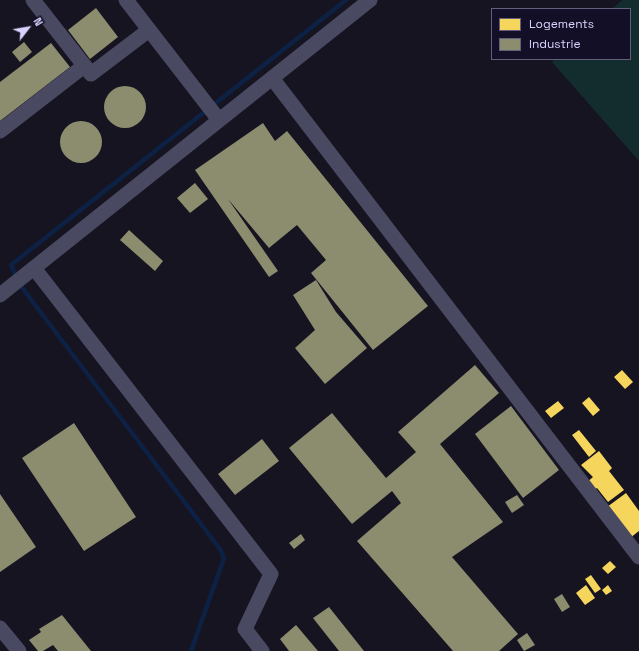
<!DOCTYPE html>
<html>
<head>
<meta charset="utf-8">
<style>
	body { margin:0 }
	#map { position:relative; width:639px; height:651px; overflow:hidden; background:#161421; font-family:"Space Grotesk",sans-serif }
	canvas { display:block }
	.legend { position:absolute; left:491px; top:8px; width:140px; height:52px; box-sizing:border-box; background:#130f26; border:1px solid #625e7d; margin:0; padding:5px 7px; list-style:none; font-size:12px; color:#d9d4ff }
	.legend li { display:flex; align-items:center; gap:8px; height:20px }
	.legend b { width:20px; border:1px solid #625e7d }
	.north { position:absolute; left:8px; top:8px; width:40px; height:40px; -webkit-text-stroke:3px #130f26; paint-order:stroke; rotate:59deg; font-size:11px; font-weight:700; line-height:16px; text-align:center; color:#d9d4ff }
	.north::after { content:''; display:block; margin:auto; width:14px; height:18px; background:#d9d4ff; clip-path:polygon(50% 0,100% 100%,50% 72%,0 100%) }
</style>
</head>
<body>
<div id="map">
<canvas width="639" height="651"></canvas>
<ul class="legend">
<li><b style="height:11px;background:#f6d55c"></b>Logements</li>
<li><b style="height:11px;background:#8c8c6e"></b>Industrie</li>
</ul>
<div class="north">N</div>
</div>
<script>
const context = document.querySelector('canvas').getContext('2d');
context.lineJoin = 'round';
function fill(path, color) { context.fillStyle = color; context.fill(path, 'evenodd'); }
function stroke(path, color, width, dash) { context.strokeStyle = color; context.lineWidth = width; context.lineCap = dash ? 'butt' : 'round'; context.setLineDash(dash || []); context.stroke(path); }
fill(new Path2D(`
	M622,0H639V161L552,62L555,59H630V9H612Z`), '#132c2d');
fill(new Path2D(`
	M622,370L633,382L625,389L614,377Z
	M589,397L600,410L593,416L582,403Z
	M558,401L564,408L551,418L545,411Z
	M579,430L596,451L589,457L572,435Z
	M599,451L612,468L609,471L624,490L608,502L597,488L592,491L586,483L593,477L581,465Z
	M626,493L639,511V531L630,538L607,507Z
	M610,561L616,567L608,574L602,568Z
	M591,575L601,589L595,593L585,579Z
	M586,585L595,598L585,605L576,593Z
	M608,585L612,591L606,595L602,590Z`), '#f6d55c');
fill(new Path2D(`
	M96,8L118,37L90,59L68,30Z
	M24,42L32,52L20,62L12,52Z
	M51,43L70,67L0,121V82Z
	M104 107a21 21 0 1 1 42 0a21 21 0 1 1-42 0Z
	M60 142a21 21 0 1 1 42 0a21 21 0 1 1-42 0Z
	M263,123L275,141L287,131L428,306L373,350L311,273L326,260L297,225L269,248L228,199L278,271L269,277L195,170Z
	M195,183L208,199L190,213L177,198Z
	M129,230L163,261L155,271L120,240Z
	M316,280L336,312L367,348L325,384L295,348L315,330L293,295Z
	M475,365L499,393L440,444L503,522L452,557L518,634L499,651H453L357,541L401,503L392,491L352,524L289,448L332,413L386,478L416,452L398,432Z
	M511,406L559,470L523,498L475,434Z
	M74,423L136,517L84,551L22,458Z
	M262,439L279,461L235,495L218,474Z
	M0,494L36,547L0,572Z
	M517,495L524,505L512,513L505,502Z
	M301,534L305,540L294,549L289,543Z
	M562,594L570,607L562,612L554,599Z
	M329,607L364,651H339L313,618Z
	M62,615L91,651H58L53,645L43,651H38L29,640L41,632L39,629Z
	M296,625L318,651H289L280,639Z
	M527,633L535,645L524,651L517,640Z`), '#8c8c6e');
stroke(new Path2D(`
	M191,651L224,558L220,549L20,285L11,265L346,0`), '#0d2144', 4.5);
stroke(new Path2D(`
	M33,0L91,74L149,30
	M126,0L219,120
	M272,78L639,557
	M0,131L84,66
	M34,268L271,574L245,629L262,651
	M0,295L370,0
	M0,628L19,651`), '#4a4962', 15);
</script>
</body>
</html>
